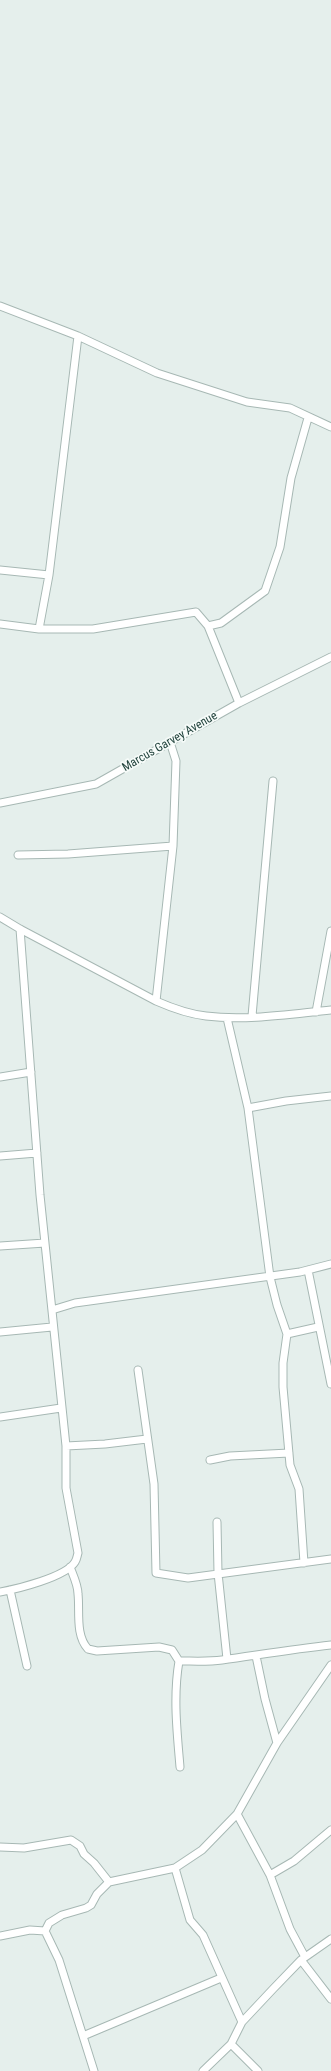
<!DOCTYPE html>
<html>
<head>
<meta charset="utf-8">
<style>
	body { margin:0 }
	canvas { display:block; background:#e5efec }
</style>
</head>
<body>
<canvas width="331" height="2071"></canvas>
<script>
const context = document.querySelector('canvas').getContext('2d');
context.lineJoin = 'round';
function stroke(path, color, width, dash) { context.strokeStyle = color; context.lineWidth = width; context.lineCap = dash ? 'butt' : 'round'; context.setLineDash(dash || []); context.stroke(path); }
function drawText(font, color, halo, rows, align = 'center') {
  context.font = font + ' "Roboto Condensed",sans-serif'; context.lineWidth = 3.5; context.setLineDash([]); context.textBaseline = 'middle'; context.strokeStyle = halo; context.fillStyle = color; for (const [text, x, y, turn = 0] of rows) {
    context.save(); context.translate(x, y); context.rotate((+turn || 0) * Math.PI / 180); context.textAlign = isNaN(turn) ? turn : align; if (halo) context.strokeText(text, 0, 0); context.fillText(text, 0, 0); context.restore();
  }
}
const minor = new Path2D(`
	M0,306L78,336L157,373L247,402L290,408L331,427
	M0,570L49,575
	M0,624L39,629H93L196,612L208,626L239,703
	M208,626L221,623L265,591L280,547L291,478L308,418
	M39,629L49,575L78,336
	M0,803L96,784L239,703L331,657
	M18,855L68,854L173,846
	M0,917L20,929L156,1001C172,1008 188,1014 206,1016C246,1021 290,1014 331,1010
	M156,1001L173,846L176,761L170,742
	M316,1012L331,931
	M252,1016L273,781
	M227,1018L248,1108L270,1277L277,1305L287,1334L283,1363V1387L290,1465L299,1489L304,1563
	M0,1077L31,1072
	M248,1108L286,1101L331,1096
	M0,1156L37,1153
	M0,1246L45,1243
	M308,1270L331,1384
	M52,1310L75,1303L300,1272L331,1264
	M0,1332L52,1327
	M287,1334L318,1327
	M138,1370L154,1484L156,1573L188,1578L331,1559
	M0,1417L61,1408
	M66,1446L105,1444L147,1439
	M210,1460L230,1456L289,1453
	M217,1522L218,1573L227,1659
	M70,1567C73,1575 78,1585 78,1594C80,1611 75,1635 88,1649L97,1651L159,1647L172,1650L179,1661C193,1661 208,1662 222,1660C258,1655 294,1649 331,1645
	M10,1590L27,1666
	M0,1592C17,1589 66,1577 75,1562C77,1559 77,1556 78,1553L66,1488V1446L40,1195L20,929
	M256,1656L265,1699L277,1743
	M179,1661C173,1697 177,1731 180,1767
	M237,1814L270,1875L290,1929L305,1957
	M0,1847L24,1848L71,1840L80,1846L84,1854L94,1863L109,1882
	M175,1868L190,1920L203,1935L242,2022
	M270,1875L294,1861L331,1830
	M45,1931L49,1923L62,1915L86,1908L91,1905L97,1894L109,1882L175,1868L202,1850L237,1814L277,1743L331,1665
	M0,1936L30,1930L45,1931L59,1960L94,2071
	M301,1960L331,1999
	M83,2036L221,1978
	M231,2044L258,2071
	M203,2071L231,2044L242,2022L273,1989L301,1960L331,1939`);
stroke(minor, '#a7b8b4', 9);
stroke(minor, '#fff', 7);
drawText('12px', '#22433d', '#f6fbf9', [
	["Marcus Garvey Avenue",170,742,-30]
]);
</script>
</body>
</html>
